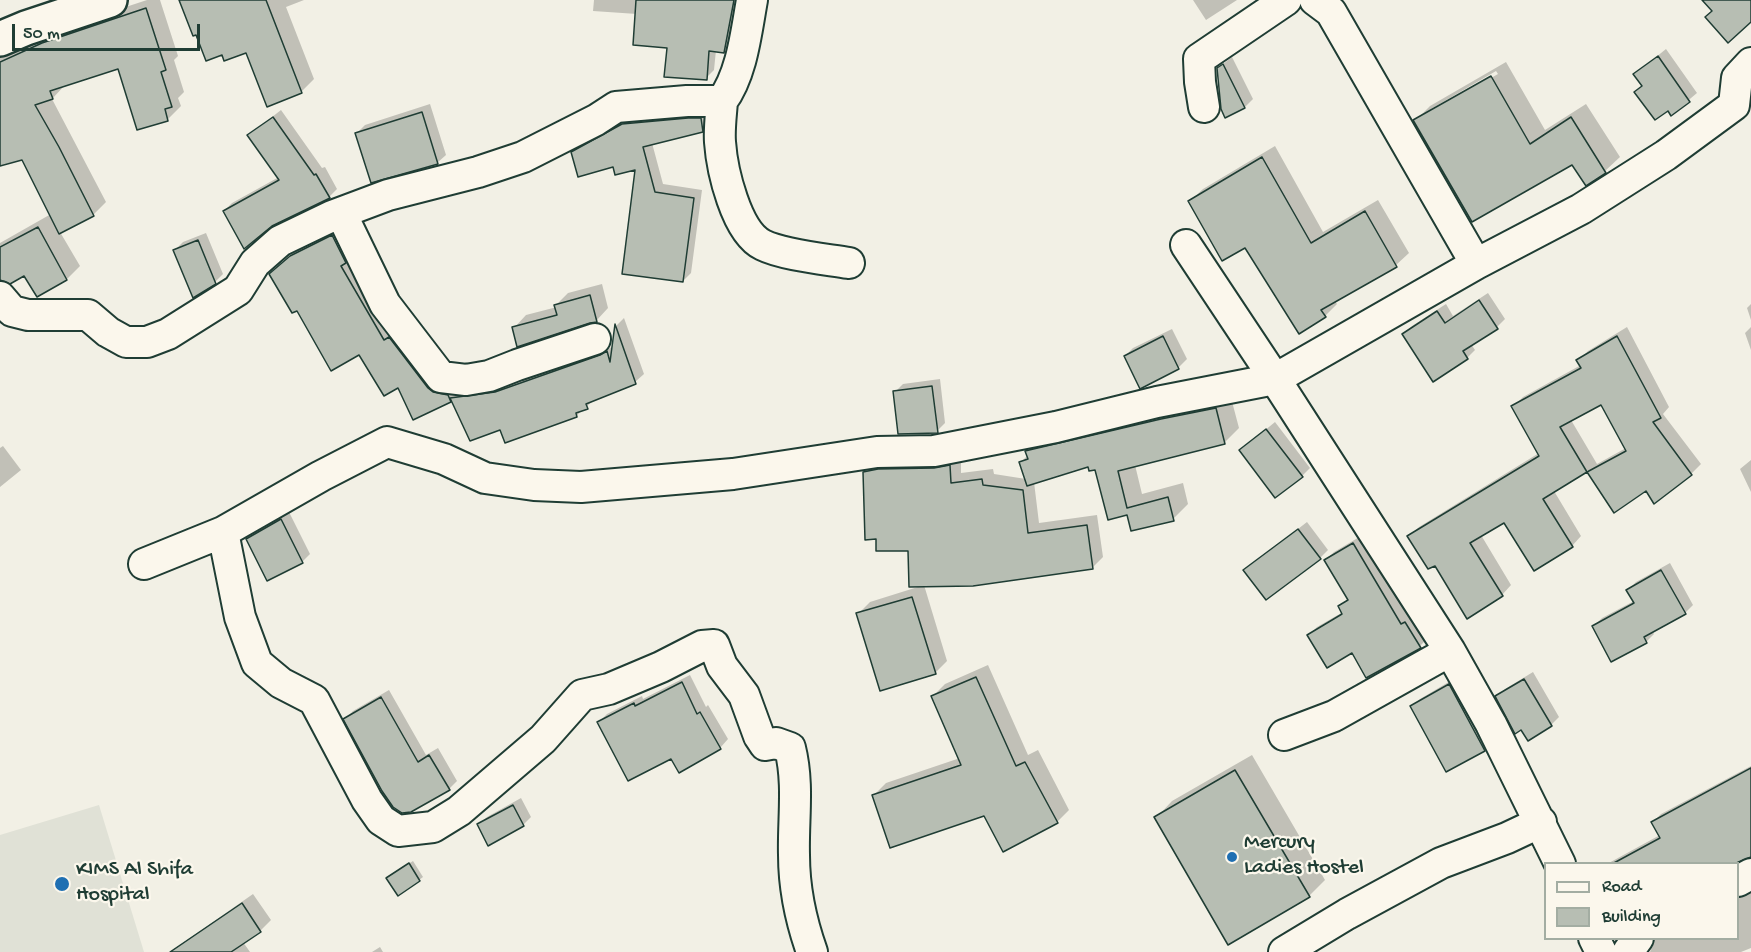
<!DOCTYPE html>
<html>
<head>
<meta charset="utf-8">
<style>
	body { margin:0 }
	#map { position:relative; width:1751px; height:952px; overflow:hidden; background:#f2f0e5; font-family:"Gochi Hand",sans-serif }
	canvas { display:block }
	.legend { position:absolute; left:1544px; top:862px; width:195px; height:78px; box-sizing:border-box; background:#fbf7ec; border:2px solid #a3ada2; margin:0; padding:8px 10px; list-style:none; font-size:18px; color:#1f3d34 }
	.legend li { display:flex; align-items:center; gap:12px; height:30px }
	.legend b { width:30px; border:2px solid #a3ada2 }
	.scale { position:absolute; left:12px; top:24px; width:188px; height:27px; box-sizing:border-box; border:3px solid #1f3d34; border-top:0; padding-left:8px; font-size:18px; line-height:21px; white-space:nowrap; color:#1f3d34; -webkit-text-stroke:4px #fbf7ec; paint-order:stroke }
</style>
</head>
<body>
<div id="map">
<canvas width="1751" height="952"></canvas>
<ul class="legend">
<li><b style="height:8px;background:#fbf7ec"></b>Road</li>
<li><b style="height:16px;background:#b7beb3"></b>Building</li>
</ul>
<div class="scale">50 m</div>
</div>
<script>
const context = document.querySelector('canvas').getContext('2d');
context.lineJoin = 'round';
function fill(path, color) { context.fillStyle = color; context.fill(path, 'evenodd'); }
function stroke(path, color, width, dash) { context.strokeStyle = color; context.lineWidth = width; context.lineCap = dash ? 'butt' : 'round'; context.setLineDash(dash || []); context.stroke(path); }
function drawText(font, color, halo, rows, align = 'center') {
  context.font = font + ' "Gochi Hand",sans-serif'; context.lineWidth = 4.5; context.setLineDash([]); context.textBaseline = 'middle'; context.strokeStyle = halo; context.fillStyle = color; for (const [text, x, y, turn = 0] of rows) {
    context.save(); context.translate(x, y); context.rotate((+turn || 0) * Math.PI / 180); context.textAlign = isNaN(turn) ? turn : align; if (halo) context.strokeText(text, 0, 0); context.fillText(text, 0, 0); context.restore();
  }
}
fill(new Path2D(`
	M99,805L144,952H0V835Z`), '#e0e1d6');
fill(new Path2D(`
	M147,0H160L178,56L174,60L184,92L178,98L181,106L168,119L138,128L119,67L65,85L52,99L106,202L93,215L60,232L80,266L67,279L37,295L25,273L0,279V243L51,214L23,159L0,164V54L56,30Z
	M181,0H304L286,7L314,79L301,92L247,51L223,53Z
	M594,0H740L732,43L724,51L716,50L714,70L706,78L668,46L637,14L593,11Z
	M1193,0H1237L1206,20Z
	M1666,49L1697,93L1672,114L1643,85L1635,74Z
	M1232,57L1253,99L1245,107L1225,116L1218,68Z
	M1506,62L1545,130L1586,104L1620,157L1605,171L1586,184L1573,163L1415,121L1430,106ZM1496,71L1498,74L1431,112V109Z
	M430,104L446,155L437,163L357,133L365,125Z
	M281,110L322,168L325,167L337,189L329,197L271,224L224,211L232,203L279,177L249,135Z
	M709,111L710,122L702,130L652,143L663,184L702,190L691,273L683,281L637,168L614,165L573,152L581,144L631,116Z
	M1275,146L1323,232L1378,200L1409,253L1396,265L1335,301L1337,304L1325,316L1246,246L1190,201L1203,189Z
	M341,228L436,380L504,385L610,348L614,345L617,325L624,318L644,374L635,382L595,399L576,416L452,400L451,401L398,386L359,353L279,266L299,248Z
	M206,233L223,274L215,282L175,250L183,242Z
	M602,284L608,308L596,321L514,328L526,315L557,307L556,305L568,293Z
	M1488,293L1505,319L1497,327L1471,344L1475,350L1467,358L1404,334L1412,326L1446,304L1453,316Z
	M1751,304V320L1747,308Z
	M1627,327L1669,407L1663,414L1701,464L1691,474L1654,501L1646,489L1615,511L1588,470L1554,491L1581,536L1572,546L1505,521L1481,535L1511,585L1502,595L1435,563L1409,536L1419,527L1539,453L1513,407L1523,397L1581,365L1578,361L1588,351ZM1601,403L1626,448L1597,464L1571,420Z
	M1751,327V350L1745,333Z
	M1172,329L1187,359L1179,367L1140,387L1125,356L1133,348Z
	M940,379L945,423L937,431L895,392L903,384Z
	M1230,394L1239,428L1224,443L1135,465L1142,494L1183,483L1188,504L1173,519L1128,514L1096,468L1089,466L1034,482L1039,523L1097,515L1103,557L1092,568L924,585L947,661L935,673L858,614L870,602L921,586L909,549L877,538L864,472L875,461L961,455V473L993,469L994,474L1026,479L1021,462L1028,455L1027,451L1042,436Z
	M1275,422L1310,468L1302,476L1241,450Z
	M3,446L21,470L0,487V448Z
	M1751,460V492L1740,469Z
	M289,512L310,554L302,562L248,539L256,531Z
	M1307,522L1328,550L1320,558L1245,570Z
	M1361,536L1409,618L1414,615L1428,638L1420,646L1352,651L1309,635L1317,627L1343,612L1340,607L1349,598L1326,560L1334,552Z
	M1670,563L1693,605L1685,613L1652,631L1654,634L1646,642L1594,626L1602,618L1634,601L1628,590L1636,582Z
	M988,665L1028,755L1038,750L1069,810L1057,822L985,814L874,795L886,783L960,758L932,697L945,684Z
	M1533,672L1559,717L1551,725L1497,697L1505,689Z
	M690,675L706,707L708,705L728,739L720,748L672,757L599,722L607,714L642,696L643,699Z
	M1457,677L1492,741L1484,749L1412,707L1420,699Z
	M389,690L426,755L438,748L457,781L449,789L345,719L353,711Z
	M1252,755L1325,880L1309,896L1156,818L1172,801Z
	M1751,766V856L1733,864H1607L1660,835L1653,822L1661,814Z
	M521,798L531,817L523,825H478L487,817Z
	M413,861L423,877L419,880L392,874Z
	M1738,888L1751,890V948L1741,952H1650L1656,938H1738Z
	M253,894L271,920L260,931L243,942L250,952H170Z
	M380,947L383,952H372Z`), '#0003');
const building = new Path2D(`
	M179,0H266L302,93L267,107L246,53L224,61L222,55L206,61L196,35L193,36Z
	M636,0H734L724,53L709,51L707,80L664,77L667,48L633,45Z
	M1702,0H1751V22L1728,43L1705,17L1712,11Z
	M146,8L166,70L161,72L172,107L165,109L168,121L137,130L118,69L50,91L53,99L35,105L59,147L94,216L59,234L22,160L0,166V62L42,43Z
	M1658,56L1690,102L1671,116L1668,111L1655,120L1634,92L1642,86L1633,74Z
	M1223,64L1245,108L1225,118L1221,109L1217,68Z
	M1491,76L1530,144L1571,117L1606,173L1586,186L1572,165L1472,222L1413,120Z
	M422,112L438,164L371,183L355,133Z
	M273,117L314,175L316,174L330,198L272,226L244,249L223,211L279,180L247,135Z
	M688,118H701L703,132L643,147L655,192L694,198L683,282L622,274L635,170L615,175L613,167L578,177L571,152L622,124Z
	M1262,157L1311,243L1365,211L1397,267L1321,310L1326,317L1299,334L1245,248L1222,261L1188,201Z
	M38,227L67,280L37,297L24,276L10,284L0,280V247Z
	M332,235L346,263L341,266L384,340L389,337L428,388L433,392L448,395L451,402L413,420L398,388L384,396L359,355L331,371L297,311L292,313L269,274L290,256Z
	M198,240L216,284L193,298L173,250Z
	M590,295L597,322L590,323L517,347L512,327L557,315L554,305Z
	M1479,300L1498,329L1463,351L1468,359L1433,382L1402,334L1437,311L1445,323Z
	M615,324L636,384L586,404L588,409L576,413L577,417L505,443L500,430L470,441L450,398L495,392L600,355L607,351L610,362Z
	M1163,336L1179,369L1140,389L1124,356Z
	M1617,336L1661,418L1653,422L1692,475L1654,504L1646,491L1614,513L1587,472L1543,499L1573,547L1534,571L1504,523L1470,543L1503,596L1467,619L1435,566L1428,569L1407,536L1539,456L1511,406L1581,368L1576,360ZM1601,405L1626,451L1587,472L1560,427Z
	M932,386L938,433L898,434L893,391Z
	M1216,408L1225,444L1118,471L1127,508L1168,497L1174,521L1131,531L1127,515L1108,520L1095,470L1089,471L1088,467L1027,486L1019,462L1028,459L1025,451L1161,419Z
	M1266,429L1303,477L1275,498L1239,450Z
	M950,465L951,483L982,479L983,485L1023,490L1028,533L1087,525L1093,569L973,586L909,587L908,551H876V539L865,540L863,472L878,469L934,468Z
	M281,519L303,563L267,581L246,539Z
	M1298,529L1321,559L1266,600L1243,570Z
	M1353,543L1401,624L1405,622L1421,648L1366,678L1352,653L1327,668L1307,635L1342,614L1338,606L1348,600L1324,560Z
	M1661,570L1686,614L1644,637L1647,643L1611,662L1592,626L1634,603L1626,590Z
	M912,597L936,674L880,691L856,613Z
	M976,677L1016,766L1025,762L1058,823L1003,852L984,816L890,848L872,795L961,765L931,696Z
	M1524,679L1552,726L1528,741L1521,730L1515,734L1495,696Z
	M682,682L697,714L700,712L721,749L679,773L671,759L628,781L597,722L634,703L635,706Z
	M1449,684L1485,751L1446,772L1410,706Z
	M381,697L418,762L429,755L450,790L411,812L402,813L393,807L382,791L343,719Z
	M1751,768V857L1734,864H1612L1660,838L1651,822Z
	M1235,770L1310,897L1228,945L1154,817Z
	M513,805L524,826L488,846L477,824Z
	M409,863L420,881L398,896L386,878Z
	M242,903L261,932L231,952H170Z`);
fill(building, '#b7beb3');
stroke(building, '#1f3d34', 1.5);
const minor = new Path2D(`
	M1315,0L1331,12L1476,264
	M722,101C721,115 719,129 720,142C722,170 736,232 763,245C783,255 825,259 849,263
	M1204,107L1200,82L1199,59L1286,0
	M341,213L385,304L441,377L466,380L489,376L517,365L595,339
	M1186,245L1275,379L1450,651L1491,724L1560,864
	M0,297L12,311L28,315H88L108,332L126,342H147L168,334L238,290L255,263L280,241L332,216L388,195L478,172L523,157L596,120L616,107L687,101H722C742,74 746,33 752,0
	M144,564L223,532
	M1284,735L1334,716L1450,651
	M1738,881L1751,874
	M1594,938L1601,952
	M812,952C801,921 794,888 794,855C793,819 799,784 790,748L776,743L765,745L759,736L744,695L722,666L714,645L702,646L661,667L609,689L582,695L543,739L459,811L433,827L398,831L381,820L367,800L314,700L281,683L257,663L240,617L223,532L321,476L387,442L444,459L485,478L534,485L581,487L733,474L877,452L934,451L1056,427L1157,402L1275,379L1476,264L1581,209L1666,155L1734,105L1737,78L1751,63
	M1284,952L1347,914L1441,863L1507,838L1541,822
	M1628,952L1638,938`);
const major = new Path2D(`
	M0,39L26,28L110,0`);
stroke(minor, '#1f3d34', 34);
stroke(major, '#1f3d34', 38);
stroke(minor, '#fbf7ec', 30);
stroke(major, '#fbf7ec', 33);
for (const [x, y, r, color] of [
	[1232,857,6,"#1f6fb2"],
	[62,884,8,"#1f6fb2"]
]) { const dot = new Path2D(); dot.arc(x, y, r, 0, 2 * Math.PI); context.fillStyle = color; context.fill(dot); stroke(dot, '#fbf7ec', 2); }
drawText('22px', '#1f3d34', '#fbf7ec', [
	["Mercury",1244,844],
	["Ladies Hostel",1244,869],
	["KIMS Al Shifa",76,871],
	["Hospital",76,896]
], 'left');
</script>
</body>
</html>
